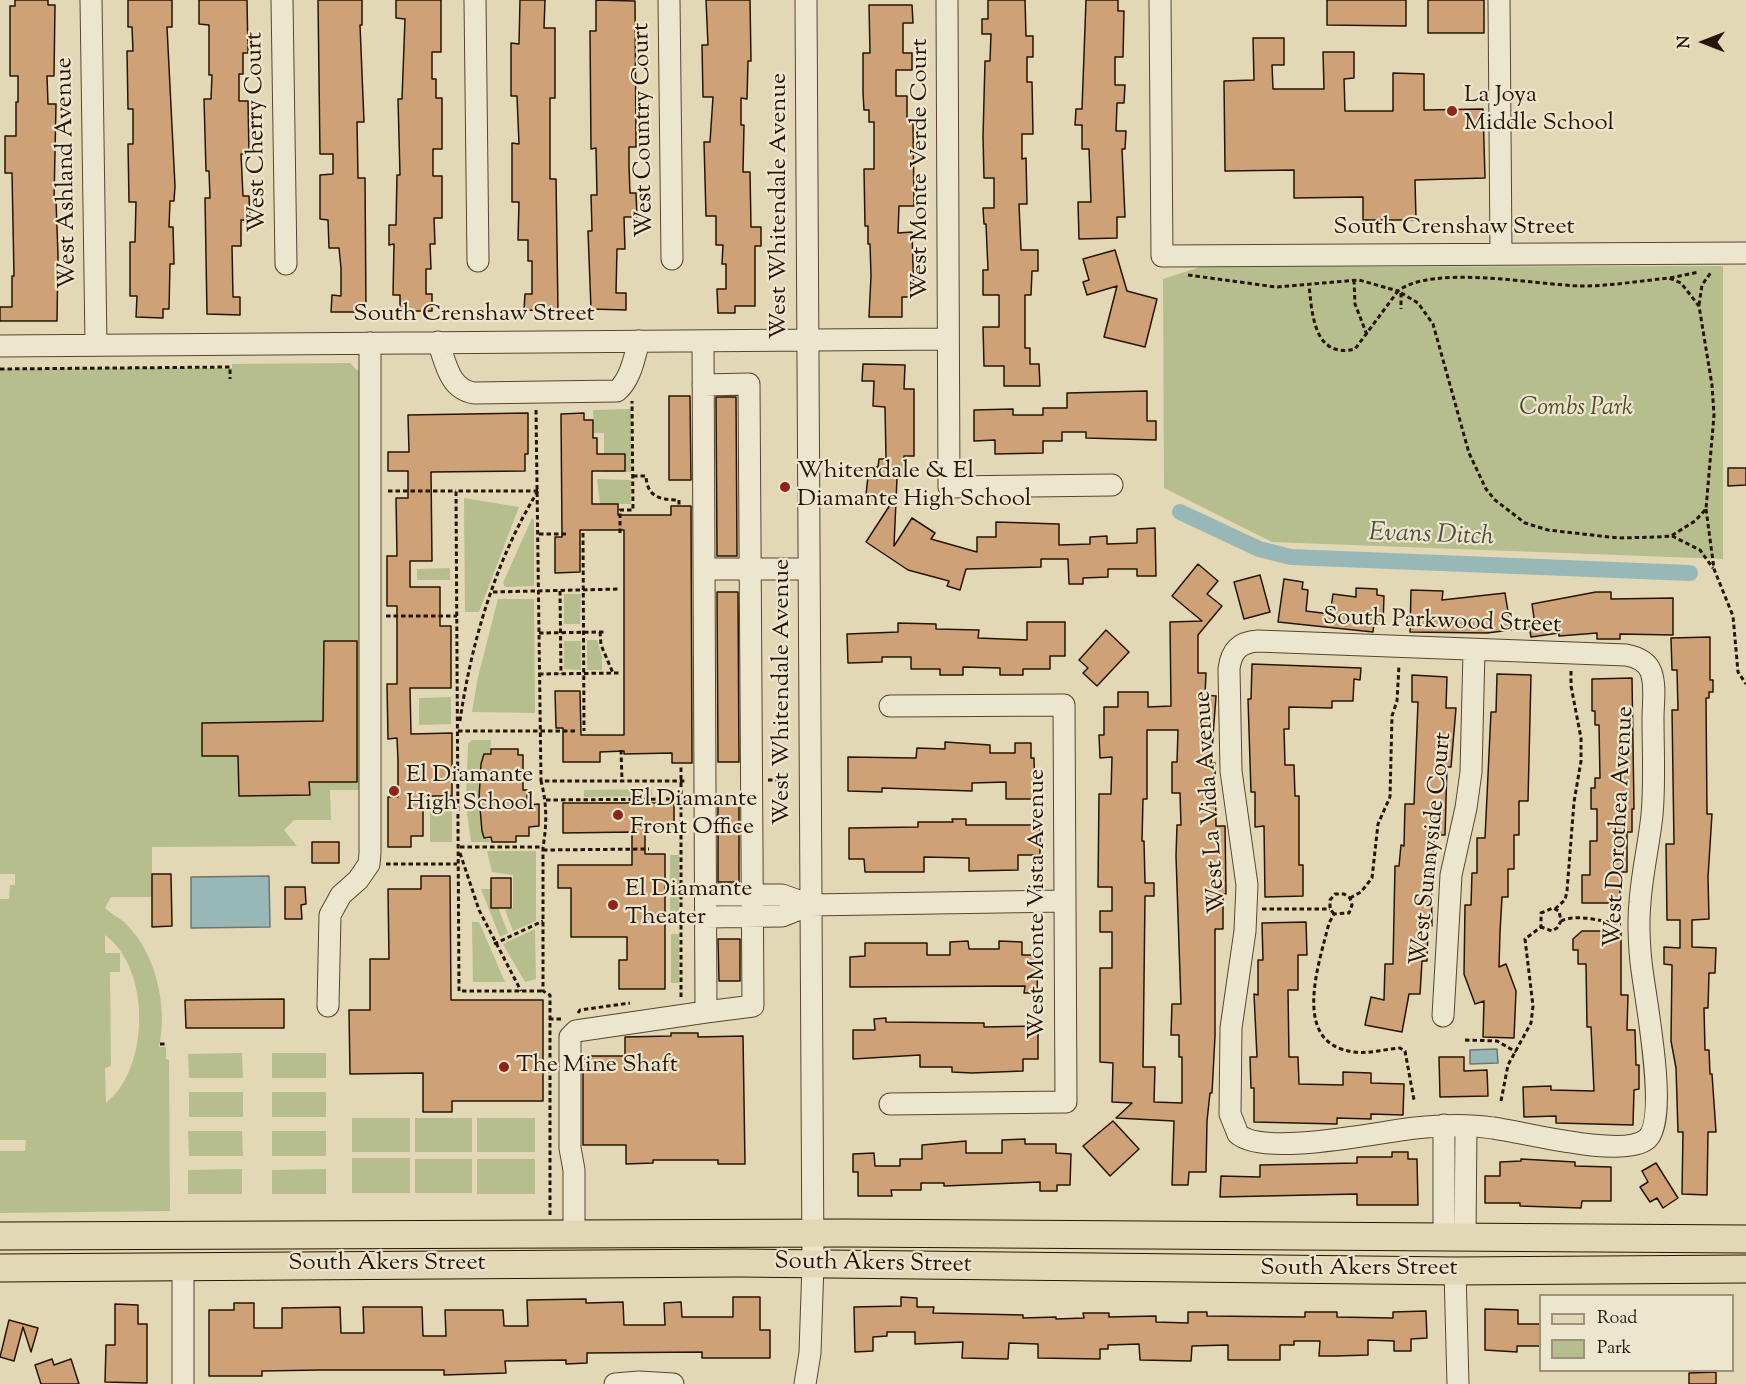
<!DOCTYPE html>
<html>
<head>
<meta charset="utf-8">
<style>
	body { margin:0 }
	#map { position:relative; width:1746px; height:1384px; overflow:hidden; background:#e3d8b5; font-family:"Sorts Mill Goudy",serif }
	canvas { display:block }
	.legend { position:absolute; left:1539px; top:1294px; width:195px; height:78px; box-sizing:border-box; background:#ede6cf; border:2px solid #9e927d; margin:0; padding:8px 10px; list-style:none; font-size:18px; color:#271503 }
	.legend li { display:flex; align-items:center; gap:12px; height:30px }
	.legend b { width:30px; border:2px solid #9e927d }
	.north { position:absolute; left:1674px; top:12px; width:60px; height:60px; -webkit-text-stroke:4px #ede6cf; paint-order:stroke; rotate:270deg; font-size:16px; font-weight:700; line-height:24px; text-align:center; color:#271503 }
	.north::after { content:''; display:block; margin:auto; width:21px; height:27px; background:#271503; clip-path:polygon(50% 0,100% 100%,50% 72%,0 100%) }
</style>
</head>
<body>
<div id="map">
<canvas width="1746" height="1384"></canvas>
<ul class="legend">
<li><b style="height:8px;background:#e3d8b5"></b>Road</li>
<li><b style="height:16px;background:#b5be8c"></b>Park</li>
</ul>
<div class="north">N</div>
</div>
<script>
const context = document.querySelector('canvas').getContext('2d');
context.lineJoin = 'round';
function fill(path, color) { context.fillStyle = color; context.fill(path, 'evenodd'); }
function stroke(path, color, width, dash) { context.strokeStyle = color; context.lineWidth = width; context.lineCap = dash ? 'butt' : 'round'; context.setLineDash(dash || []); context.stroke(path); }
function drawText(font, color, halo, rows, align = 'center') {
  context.font = font + ' "Sorts Mill Goudy",serif'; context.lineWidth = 4.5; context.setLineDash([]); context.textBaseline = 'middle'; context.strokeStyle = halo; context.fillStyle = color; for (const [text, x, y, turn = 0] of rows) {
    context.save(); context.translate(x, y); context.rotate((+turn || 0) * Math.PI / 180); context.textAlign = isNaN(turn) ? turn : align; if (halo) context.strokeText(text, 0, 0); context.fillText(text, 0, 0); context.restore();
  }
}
fill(new Path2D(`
	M1723,266V559L1272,542L1164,488L1163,279L1200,267Z
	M350,363L357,370L362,371L364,790H330L331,820H294L284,830L297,846L152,847V897H111L105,908C111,914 121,918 127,925C156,954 168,1007 159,1047H166V1059L169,1060L170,1211L0,1213V1151H25L26,1140H0V899H9L10,885H15V874H0V369L232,368V364ZM105,935C151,968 150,1069 106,1103L105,1068L111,1066L110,972H120V953H105Z
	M631,409V472H604V433H594L593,410Z
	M597,479L631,480V504H600Z
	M464,498L519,507L479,612H465Z
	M532,518L534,520V586L505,587L503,583Z
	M450,568V580H417V569Z
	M564,594H581L580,624H564Z
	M498,599H534L535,713L472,712L478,677Z
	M587,640H597L602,657V670H587Z
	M564,641H581V670L564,669Z
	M451,697V724L419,725V698Z
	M472,740H491L490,754L483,755L478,798H466L468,744Z
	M652,789V796L584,797V790Z
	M430,804H452V842H430Z
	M466,805H478L483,839H490V842H471Z
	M487,851H536V921L513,931L505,910L513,908V875L492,872Z
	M670,855H679V920H670Z
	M481,889H491L508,933L500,937Z
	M472,922H479L505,982H473Z
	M535,929L536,979L525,982L503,944Z
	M671,934H679V983H671Z
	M242,1053L243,1078H189L188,1054Z
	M272,1053H326V1078H272Z
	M189,1092H243V1117H189Z
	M272,1092H326V1117H272Z
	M352,1118H410V1152H352Z
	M415,1118H472V1152H415Z
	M477,1118H535V1152H477Z
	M188,1131H242L243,1156H189Z
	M272,1131H326V1156H272Z
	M352,1158H410V1193H352Z
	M415,1159H472V1193H415Z
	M477,1159H535V1194H477Z
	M242,1169V1194H188V1170Z
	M326,1169V1194H272V1170Z`), '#b5be8c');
const water = new Path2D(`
	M269,876L270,927L191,928V877Z
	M1497,1049L1498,1063L1470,1064V1050Z`);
fill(water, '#98b8b7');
stroke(water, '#6b776f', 1.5);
stroke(new Path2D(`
	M1180,512L1259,549L1291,557L1690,573`), '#98b8b7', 16);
const building = new Path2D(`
	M15,0H48V5H55L54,76H47L48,104H56L54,200H56L58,255L57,321H0V307H12V276H14L12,173H5V136H16V102H18V76H10V6H15Z
	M128,0H172V27H167L175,186L174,201H170L169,227H173L174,264H170L169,309H163V318L136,317L137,296H130V242H135L136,202H129L128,144H133V109H128L127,51H133L132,27H128Z
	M199,0H247L248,53H243V74H239V101H248L249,154H241L243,196H249L250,220H241V246H232L233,297H240V315L207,314L205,198H210L209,171H206L204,99H211L212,75H209V25L199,24Z
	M318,0H362V25H360L364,122H357L358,178H365L366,312H331L332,295L341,296V268L339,248H329L328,220L320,219V175L333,174V154H320Z
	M396,0H441V52H432V79H436V98H442V149H433V176H442V218H434L435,244H430L431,269H426V294H432V311H400V295H393L394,244L389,245V225H396L397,175H400L398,99H402L405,19L396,18Z
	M520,0H545L544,28H555V98H550V179H556L558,311L524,310L525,294H532V261H528V240H518L519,202H512V143L519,144L517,96H511V43L519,44Z
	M596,0L635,1L636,147H629V166L630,193H636L637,217H624L625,249H617L616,293H626V310L591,309L588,231H592L591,195H597L596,148L591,149L590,31H596Z
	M706,0H750L751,61H748L747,99L741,98V125H744L743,172H750L751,227H761V246H755V306H735V313H718L717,289H726V264H722L723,245H716V216H706L704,142H710L713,97H703L702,45H708Z
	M988,0H1025L1026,36H1033V57H1027V82H1032L1033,134H1022V159L1026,158L1027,204H1019L1021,250H1038V271H1032L1031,295H1025V348H1030V364H1039L1040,386H1004V366H984L983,327H999V295H983V270H988L986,224H984L983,208H994V178H984L983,137L985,61H990L991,34H982V19H988Z
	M1086,0H1118V11H1124L1123,57H1115V85H1125L1124,103H1117L1116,131H1126L1125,149H1122L1125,217H1117V238L1079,239L1078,202H1091L1089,149H1082V125H1075L1076,109H1082Z
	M1327,0H1406V26L1327,25Z
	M1428,0H1484V33H1428Z
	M869,5H912L913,23H903V53H912V70H896V96H907V119H913L914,206H899L898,233L912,232L914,297H902V317H869L871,276L870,244H868V226H865L864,169H874V122H869V110H864L863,93V53H870Z
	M1253,38H1284V65H1272L1273,89H1324L1323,52H1354V78L1344,79L1345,111H1393V73L1424,74V110L1483,109L1485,178L1415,180L1416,220H1363V197L1294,198V170L1225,171L1224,81L1254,80Z
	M1115,250L1127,291L1157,299L1145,347L1104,337L1117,286L1087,295L1083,282L1089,280L1083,259Z
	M863,364L905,365L904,389H914V456H904L903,478H897L894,546L912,518L935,533L931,539L977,552V537H996V522L1059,524V545L1090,544V537L1107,536V544L1137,543V529L1155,528L1156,576H1137V569H1108V577L1083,578V584H1069L1068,559H1041V567L966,569L960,590L947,586L949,581L908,570L866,542L890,505L865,504L869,467H878L879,459H886L885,407L873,406L874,381H862Z
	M1147,391V421H1156V440L1086,438V432H1062V441H1043V453L995,454V440L974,441V410L1013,409V415H1043V408H1067V393Z
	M669,396H690L691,480H669Z
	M716,397H736L737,556H717Z
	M528,413V454H525V471L431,472L432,561H410V587H440V626H451V688H410L411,734L452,733V796H423V836H411V847H388V797H398V760L397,738L388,739L387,684H397V606H387V556H397L396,498H408V471H388V452H409L408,415Z
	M584,413V420H593V438H597V454H625V471H592V504H618V515H671V506H691L692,763H672V753L624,754V751L600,752V762H563V728H556L555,691H580L581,735H624V530H580V572L555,573V537H562L561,414Z
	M1728,468H1746V485L1728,486Z
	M1198,564L1218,581L1207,594L1222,606L1198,635V673H1206L1205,695L1216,696L1211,763H1215L1216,826H1225L1226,894H1223V929H1215V1036L1212,1093H1210L1207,1121L1206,1172H1189L1188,1185H1172L1174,1121L1116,1118L1132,1103L1112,1102L1113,1063L1100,1062V968H1112V932H1100V911H1112V887H1098L1099,794H1111L1112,757L1100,758L1099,735H1104V707H1118V692H1148V707L1171,706L1170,622L1202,621L1172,596ZM1147,730H1178L1177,762H1172V793H1180L1181,825H1177L1176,856L1181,1004H1172L1171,1035H1179V1057H1182V1103L1154,1102L1155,1067H1143L1145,896H1154V883H1145L1144,841H1142L1143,799H1147Z
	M1260,575L1270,612L1244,619L1234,582Z
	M1284,579L1303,582L1302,589L1308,590L1306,611L1330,614L1333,594L1356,597V588L1377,589V595L1384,596L1383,624L1374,623L1373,632L1278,622Z
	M1411,590L1443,591L1442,600L1505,593L1511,630L1487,633L1410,632Z
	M717,592H738L739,762H718Z
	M1596,592H1611V599L1673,598V635L1620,634V639H1597V633L1559,636V633L1531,637L1529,626L1535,625L1532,604Z
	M1027,622H1065V656H1050V669H1023V675H1000V668L963,667V675H940V669H911V657H882V662L848,663L847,634L898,632V623L936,624V629L979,630L978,638L1027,640Z
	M1106,630L1129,652L1097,686L1083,673L1088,668L1079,660Z
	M1710,637V680H1713V692H1709V698H1706L1707,814H1712L1708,877L1709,919L1692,920V947L1716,948L1715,973H1709L1708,1008H1704L1705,1050H1709L1710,1074H1712L1716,1132H1708L1707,1195L1682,1194L1683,1132H1678L1676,1068L1671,1041L1672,965L1664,964V947L1680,948V920H1667L1666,844H1674L1672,710H1678L1677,670H1672L1671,638Z
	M324,641H357V782H309L310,795L239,796L238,756H202V723L323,721Z
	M1252,664L1361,668L1360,680L1354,679L1353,701H1332V708L1289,707V729H1284L1285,765H1294L1295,796H1299V865H1303V896L1265,897L1264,826L1255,827V792H1251L1248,699H1251Z
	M1497,674L1531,675L1528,801H1519V835H1514V869H1508V897H1502L1500,932L1499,967L1506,964L1516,991L1514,1038L1483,1037L1484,1001L1475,1004L1464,974L1465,905H1471L1472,873H1477V838H1485L1491,712H1496Z
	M1412,675L1447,677L1446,708H1456L1451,767H1447L1445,835H1435L1431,867L1432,926H1428L1427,961H1422L1420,994H1409L1402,1032L1365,1025L1371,997L1384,1000L1385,964H1393L1395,866H1399L1401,845L1404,846L1405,804H1414L1418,702H1412Z
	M1632,678L1634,809H1632V832H1627V872H1620V903H1582V875H1590V841H1597V809H1591V788H1595V778H1600L1599,725H1595V711H1592V679Z
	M945,742L990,745V753H1015V743H1031V758H1034L1035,799H1006V782L972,783V791L882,788V792L848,791V757L916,758L917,748L945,749Z
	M491,749H518V755H523V790H527V805L539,804V826L529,827V836H516V842H492L491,837L484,838L482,831L479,798L481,764L484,754H491Z
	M718,798H739V882H718Z
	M563,803H674V826H645V854H665V989H619V960H627V937H571V888H558V865H632V832L563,833Z
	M952,819H966V825H1040V855H1018V870L969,871V858L924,857V872H865L864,859H849V828L918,827V822H953Z
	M312,842H339V863H312Z
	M152,874H171L172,926L152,927Z
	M421,876H450L451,1000H543V1101H452V1112H423V1073L350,1074L349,1010H370V959H389L388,889H421Z
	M491,878H511V908H491Z
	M285,887H305L306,904L301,905L302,919H285Z
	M1306,922L1307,955H1298V990H1288L1289,1057H1298L1299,1084L1343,1085V1072L1371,1073V1083L1404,1084L1403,1115L1371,1114V1119L1337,1118V1124L1254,1122V1088H1251L1250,1057H1257L1254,994L1258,995V960H1263L1262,923Z
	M1582,931H1621V995H1628L1627,1030H1635L1636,1065H1639V1089L1634,1090L1633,1125L1556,1123V1116L1524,1117L1523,1087L1551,1086V1090L1594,1091L1591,1027H1587L1586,964H1578V950H1573V939Z
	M718,939H740V981H719Z
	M968,941L969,949H999V941L1022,942V955H1038L1037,993H1024L1025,986L850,987V957L865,956V943H927V955H950V942Z
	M284,999V1028H186L185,1000Z
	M886,1018V1022L984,1023V1027L1038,1026V1059H1023V1071L972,1073L952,1072V1067H920V1055L853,1059V1030H875L874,1019Z
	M671,1033H698V1037L743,1036L745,1164H718V1160H653V1163L626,1164V1145H583V1056H625V1037L671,1036Z
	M1439,1057H1464V1071L1487,1070L1488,1096L1440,1097Z
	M1113,1121L1139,1149L1110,1176L1083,1146Z
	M1025,1139V1144H1056V1153L1071,1154L1070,1185H1057V1191H1040V1182L944,1186V1183H921V1190H891L892,1196H858V1172H853V1154L874,1153L875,1166H900V1159H922V1145L966,1141V1153H1002V1140Z
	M1392,1152H1408V1159H1417L1418,1205H1357V1194L1220,1197L1221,1176L1260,1177V1165L1357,1163V1157H1392Z
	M1521,1159L1575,1162V1166L1611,1167V1201H1582L1581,1208L1520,1206V1203H1485V1176H1500V1162L1521,1161Z
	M1656,1163L1678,1198L1663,1208L1657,1198L1650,1202L1640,1187L1648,1182L1642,1171Z
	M733,1297H760V1330H770V1358H702V1352L587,1353V1363L566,1364V1360L505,1361L506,1373L444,1375V1370H320L262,1371V1376H209V1310H234V1303H254V1328H282V1308L340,1307L341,1333H364L363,1307H422L423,1336H446L445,1310H503L504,1326H528L527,1300L586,1299V1303L623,1302L624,1325H665L664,1303L681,1302L682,1317H733Z
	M901,1297L917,1298V1307H934L933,1313L1023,1315V1318L1056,1317V1319L1084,1318L1083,1313H1109V1317L1156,1316V1322L1188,1323V1312H1207V1316L1305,1317V1312H1337V1317L1393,1318V1312L1426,1311L1427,1338L1411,1339V1351H1394V1341L1368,1340V1355L1336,1356H1319L1320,1341H1294V1345H1280V1360H1228V1345L1192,1346L1191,1361L1140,1360L1139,1344L1108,1345V1349H1100V1359L1038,1358V1344L1009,1343L1008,1359L962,1358L963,1342L915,1344V1332H887V1336L873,1337V1351L855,1352L854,1307L901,1306Z
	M115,1304L138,1305V1324H147V1383L105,1382L106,1345H115Z
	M1485,1309L1518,1310V1324H1540V1346H1517V1352L1485,1350Z
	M9,1320L38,1328L31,1352L23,1327L14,1361L0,1357Z
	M52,1359L54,1365L71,1359L79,1384H41L35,1365Z
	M1716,1372V1384H1689V1373Z`);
fill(building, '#cfa177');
stroke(building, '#271503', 1.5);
const minor = new Path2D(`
	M91,0L96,345
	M282,0L286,264
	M475,0L478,261
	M669,0L672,259
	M947,0L949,487L1112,485
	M1160,0L1162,256L1746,253
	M1499,0L1501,254
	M438,342C446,363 449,389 474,393L617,391C631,379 634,358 639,341
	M0,346L948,339
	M703,385L749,384L753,1006L706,1012
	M704,569H809
	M1258,641L1626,655C1637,657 1647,661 1651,672C1656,686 1653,704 1653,718C1653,751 1655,783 1652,815C1649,844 1642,873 1640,902C1638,922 1639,942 1641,962C1644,993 1670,1118 1647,1139C1623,1159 1524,1132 1493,1128C1467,1124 1441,1125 1415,1128C1379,1132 1264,1157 1238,1134L1230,1114L1231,1028L1245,931L1247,885L1231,771L1229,669C1231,652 1239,642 1258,641Z
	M706,895H782L810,905L1064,901
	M706,917L782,916L810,905
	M328,1006L330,915L341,895L358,880L369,864L370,853V343
	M1443,1016L1451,875L1466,808L1471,772L1474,651
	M890,1104L1066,1102L1064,705L890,706
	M574,1233V1170L570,1148V1037L576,1031L706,1012L703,341
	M1444,1237V1125
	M1465,1237L1466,1126
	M183,1266V1384
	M1455,1271L1458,1384
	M615,1384L639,1382L673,1384
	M805,1384L810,1353L813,1264L806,0`);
const major = new Path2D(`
	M0,1236L846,1233L1746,1239
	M0,1268L739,1263L1455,1271L1746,1269`);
stroke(minor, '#564630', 23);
stroke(major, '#271503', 29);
stroke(new Path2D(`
	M1188,275L1276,287L1359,280L1398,291C1433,264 1537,285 1581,286C1610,286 1640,281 1669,278L1681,283L1699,306L1712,385L1714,415L1706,509L1695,521L1671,536L1657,537L1618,538L1548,530L1525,523L1495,500L1486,489L1469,453L1433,324L1418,303L1398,291L1355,349C1314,359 1312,314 1309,285
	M1670,278L1699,272
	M1354,280L1355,304L1367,335
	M1401,293V309
	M1699,305L1702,285L1712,271
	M0,369L230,367V379
	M536,410L541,781
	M633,476H646C647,497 660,500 679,500V506
	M388,491H456
	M538,491H456L459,991H543
	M1706,509L1714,569L1733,616L1738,672L1746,684
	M583,533L584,731
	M620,533V510H633L632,401
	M539,534H566
	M1672,536L1700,550L1713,568
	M560,591L561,674
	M493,592L620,589
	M386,616H457
	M600,632L601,645L613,673
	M539,633L604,632
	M539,674L620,673
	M460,721C471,643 496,559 538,491
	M458,731H577
	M621,750L622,781
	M768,780H785
	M546,800L682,799
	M460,847H543
	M543,850L649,849
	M460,853L479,910L521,991
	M386,864H457
	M1350,898L1361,892L1372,878L1378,824L1390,797L1392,716L1397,701L1399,665
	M1262,909H1330
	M1555,909L1565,900L1567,891L1574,802L1581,761V738L1571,686V671
	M1334,914L1330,909V900L1335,894H1344L1350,898L1352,905L1349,913L1334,914L1329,923C1319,964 1290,1044 1354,1052C1369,1054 1385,1049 1400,1048L1405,1051L1414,1100
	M1561,921C1577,913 1604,922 1621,924
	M494,944L543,921
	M681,997V765
	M578,1013L580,1010L630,1003
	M549,1019H562
	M1465,1040L1497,1041L1516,1052
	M160,1044H166
	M1501,1101L1508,1065L1531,1023L1533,1006L1525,939L1541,927V913L1553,908L1559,911L1561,921L1557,928L1552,931L1541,927
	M550,1215V995L543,991V847C547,824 547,804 541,781H687`), '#271503', 3, [4.5, 3]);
stroke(minor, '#ede6cf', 21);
stroke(major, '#e3d8b5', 27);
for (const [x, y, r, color] of [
	[1452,111,6,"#8f2418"],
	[785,487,6,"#8f2418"],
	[394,791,6,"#8f2418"],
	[618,815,6,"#8f2418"],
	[613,905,6,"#8f2418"],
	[504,1067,6,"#8f2418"]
]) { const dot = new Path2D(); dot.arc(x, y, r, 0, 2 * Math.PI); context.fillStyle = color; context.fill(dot); stroke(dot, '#ede6cf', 2); }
drawText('24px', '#271503', '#ede6cf', [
	["La Joya",1464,97],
	["Middle School",1464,125],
	["Whitendale & El",797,473],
	["Diamante High School",797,501],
	["El Diamante",406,777],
	["High School",406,805],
	["El Diamante",630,801],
	["Front Office",630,829],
	["El Diamante",625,891],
	["Theater",625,919],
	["The Mine Shaft",516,1067]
], 'left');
drawText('24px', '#271503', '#ede6cf', [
	["West Country Court",645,130,-91],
	["West Cherry Court",258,132,-91],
	["West Monte Verde Court",922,169,-90],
	["West Ashland Avenue",68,173,-91],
	["West Whitendale Avenue",781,206,-90],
	["South Crenshaw Street",1454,229],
	["South Crenshaw Street",474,316],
	["South Parkwood Street",1442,623,2],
	["West Whitendale Avenue",784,692,-90],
	["West La Vida Avenue",1212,802,-94],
	["West Dorothea Avenue",1621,827,-87],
	["West Sunnyside Court",1433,849,-84],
	["West Monte Vista Avenue",1039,904,-90],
	["South Akers Street",387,1265],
	["South Akers Street",873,1265,1],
	["South Akers Street",1359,1270]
]);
drawText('italic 24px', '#52482c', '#ede6cf', [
	["Combs Park",1576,410]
]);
drawText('italic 26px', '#4f4e42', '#ede6cf', [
	["Evans Ditch",1431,537,2]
]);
</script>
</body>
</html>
